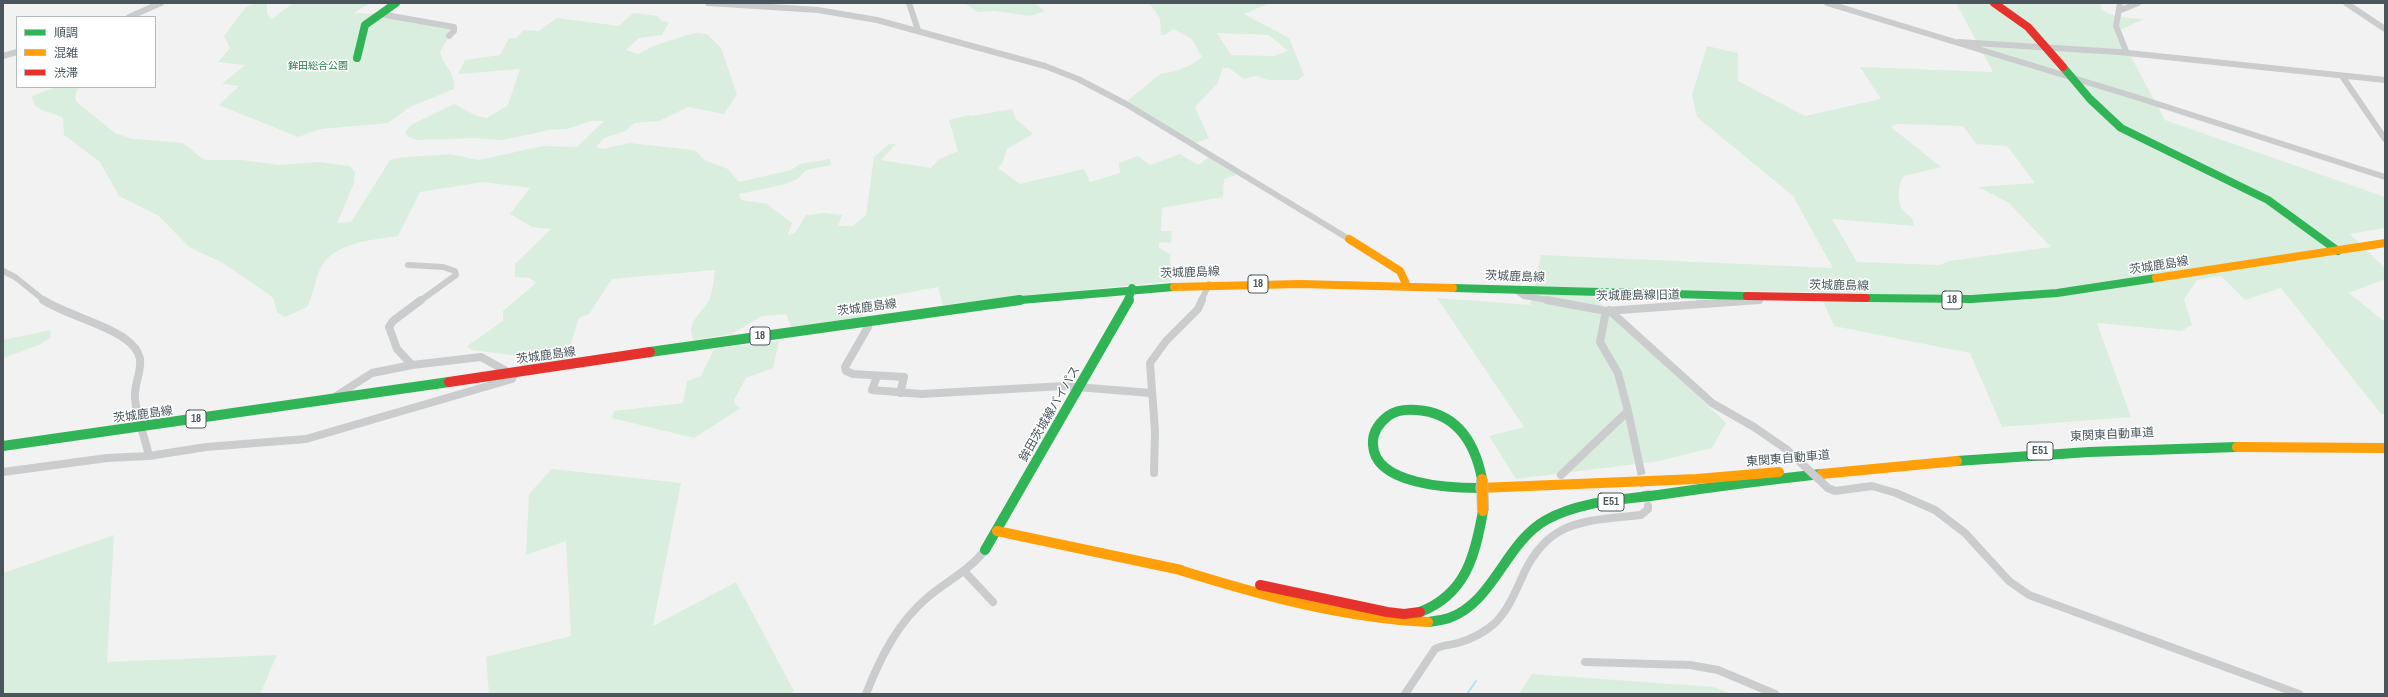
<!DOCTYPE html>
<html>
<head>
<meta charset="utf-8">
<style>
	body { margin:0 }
	#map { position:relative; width:2388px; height:697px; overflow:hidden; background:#f2f2f2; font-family:"Archivo Narrow","Noto Sans JP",sans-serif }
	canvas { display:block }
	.frame { position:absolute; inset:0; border:4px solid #4a565c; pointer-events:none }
	.legend { position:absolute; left:16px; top:16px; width:140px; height:72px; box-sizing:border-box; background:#fff; border:1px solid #b7bbbe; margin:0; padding:5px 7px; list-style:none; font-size:12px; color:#4a565c }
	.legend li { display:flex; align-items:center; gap:8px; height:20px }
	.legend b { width:20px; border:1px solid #b7bbbe }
</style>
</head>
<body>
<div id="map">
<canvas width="2388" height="697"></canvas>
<div class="frame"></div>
<ul class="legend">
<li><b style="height:5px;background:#30b455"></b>順調</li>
<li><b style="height:5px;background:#ff9f0a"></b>混雑</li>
<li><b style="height:5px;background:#e5322d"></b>渋滞</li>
</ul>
</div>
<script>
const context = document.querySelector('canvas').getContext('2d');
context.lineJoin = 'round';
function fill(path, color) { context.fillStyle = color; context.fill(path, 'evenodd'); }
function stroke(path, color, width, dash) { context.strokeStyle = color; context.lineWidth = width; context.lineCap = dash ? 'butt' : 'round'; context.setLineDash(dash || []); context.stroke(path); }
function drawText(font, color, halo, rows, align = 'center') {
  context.font = font + ' "Archivo Narrow","Noto Sans JP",sans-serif'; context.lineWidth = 3; context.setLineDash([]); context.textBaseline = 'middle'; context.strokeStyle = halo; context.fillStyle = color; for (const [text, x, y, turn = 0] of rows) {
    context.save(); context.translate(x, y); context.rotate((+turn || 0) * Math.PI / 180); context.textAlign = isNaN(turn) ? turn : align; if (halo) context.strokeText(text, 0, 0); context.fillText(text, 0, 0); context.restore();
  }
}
fill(new Path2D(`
	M260,3H267V14L272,19L293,3H370L354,13L380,14L454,27L440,52C443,66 456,73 454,89L410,107L388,123L321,129L298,137L219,105L239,86L222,84L245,65L218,62L230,48L224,36L246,7Z
	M964,3H1035L1045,11L1030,16L995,11L978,12Z
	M1149,3H1270L1244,14L1289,38L1304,75L1298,80H1269L1255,76L1244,79L1229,68H1223L1217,84L1195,107L1209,138L1193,144L1126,102L1160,74L1176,71L1191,65L1202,57L1192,39L1173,29L1165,35H1161L1160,18ZM1217,33L1269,35L1288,51L1274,56L1231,55Z
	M1956,3H2100L2102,10L2109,14L2127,18L2144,19L2117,31L2165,120L2385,197V228L2350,234L2385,268V279L2349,293L2385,322V414H2381L2281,288L2245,300L2221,276L2197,280L2184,299L2192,325L2181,331L2097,323L2131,417L2002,427L1970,353L1834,326L1819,292L1585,289L1726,423L1712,448L1659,461L1516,479L1489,436L1524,427L1437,298L1530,305L1541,255L1833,268L1793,196L1697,117L1692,95L1707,46L1738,53V81L1805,116L1881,99L1860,67L1993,72ZM1897,124L1963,126L1976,144L2007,146L2035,183L1978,187L2009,203L2051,247L1949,261L1940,265L1857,262L1832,219L1914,226L1912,218C1909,215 1905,213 1902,209C1897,202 1898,182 1904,176L1941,167L1891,127Z
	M633,13L658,16L661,21L669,22L662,35L639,38L626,50L638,54L656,45L691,34L697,33L707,34L721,48L737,94L724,114L688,107L659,121L634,123L626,131L604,138L596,147L603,149L629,143L692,150L697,152L704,160L728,169L739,182L791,170L800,164L830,159L831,165L806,170L799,178L786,184L739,194L741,200L767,204L792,223L788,235L795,233L806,215L825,213L842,215L838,226H853L866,215L874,157L889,144H896L881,160L931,168L938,160L958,151L949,120L969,115L971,116L1012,109L1016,119L1033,134L1007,149L1002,164L998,168L1020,184L1084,169L1090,182L1120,173L1119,163L1138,156L1150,165L1180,154L1198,165L1209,157L1239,174L1224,179L1223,197L1162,208L1161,231H1172L1171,243L1159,242V248L1170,254L1171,281L943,305L938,287L861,301L863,317L791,327L786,314L762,316L732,334L694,340C684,321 703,314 710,298C713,289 714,279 715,270L612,279L589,314L579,318L565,361L522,368L518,356L472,350L467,346L503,321V311L536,283L530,278L515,277V264L551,229L532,227L510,214L530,188L483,182L420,192L398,236C373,240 333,242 320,269C315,281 313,295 307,307L285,317L277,312L274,300L271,296L223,263L189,247L159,216L119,196L100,162L64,135L63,118C50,110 34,114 32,96L56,87H80C75,92 73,98 78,103L115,133L133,139L183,143L203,159L209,160H242L279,165L319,162L350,166L355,172L354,183L337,223L351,222L390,160L397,158L450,154L479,160L543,146L577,147L604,121H591L567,129L549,130L503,140L473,138L417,140L408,137L405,132L411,125L454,104L477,116L487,118L508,105L520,69L458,74L465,60L500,55L509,38H517L523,30L539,31L557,18L619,26Z
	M51,330L50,338L39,345L3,358V340Z
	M779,341L773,368L746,378L734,400L736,405L741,408L694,438L612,418L614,411L683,403L687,381L701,376L714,349Z
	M552,469L681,483L653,626L736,582L794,691L790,694H489L486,657L571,636L566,541L526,555L529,494Z
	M114,535L107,662L277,655L260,694H3V573Z
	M1532,674L1713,687L1732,694H1519Z`), '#d9eedf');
stroke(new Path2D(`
	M1467,694L1476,681`), '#b2e3e8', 2);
stroke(new Path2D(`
	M1640,467L1647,500`), '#c8cbcc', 8, [8, 4]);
stroke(new Path2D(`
	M708,3L818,10L877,20L1045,66L1078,79L1126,104L1349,239
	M909,3L918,30
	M1827,3L2139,98L2385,177
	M2120,3L2116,26L2126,51
	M2346,3L2385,29
	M2121,10L2138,3
	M380,14L454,27V31L449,36
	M129,17L161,3
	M1959,42L2119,52L2385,80
	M3,56L17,52
	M2342,76L2385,139
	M408,265L443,267L455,271L456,275L420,301
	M3,271L15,277L45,301
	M1514,289L1524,296L1553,301
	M1201,301L1209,284
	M1756,301H1759L1762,296`), '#cacccd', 6);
stroke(new Path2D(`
	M43,300C67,315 103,323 124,338C154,359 133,375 135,399C137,418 145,438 149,456
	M1547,300L1606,311L1759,300
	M1609,310L1712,403L1754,427L1786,449
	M868,320V327L845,367L846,371L853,374L904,377L900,393
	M412,365L397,349L389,327L393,321L421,300
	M877,376L872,390L921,394L1064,386L1151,393
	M336,396L372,373L412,365L481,357L508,372
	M1628,411L1640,467
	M3,472L107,458L149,456L206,447L306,439L512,379L514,373
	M1154,473L1155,431L1150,363L1166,341L1198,309L1202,300
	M1561,475L1628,411L1618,373L1600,342L1606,311
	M1828,488L1835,491L1872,486L1896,493L1935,510L1965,533L2009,581L2029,595L2299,694
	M964,571L993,602
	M1585,662L1690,665L1718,670L1775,694
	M866,694C880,658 898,622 928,597C947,581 970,570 985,550
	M1405,694L1435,649C1442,645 1451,645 1458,643C1472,639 1485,632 1495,623C1509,609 1516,590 1524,573C1550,518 1588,521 1641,515L1648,509V506`), '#cacccd', 8);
stroke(new Path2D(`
	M357,58L365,25L396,3
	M2063,67L2090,99L2121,128L2268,200L2338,251
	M1453,288L1747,296
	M1866,298L1972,299L2057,293L2156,278
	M1009,301L1174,287
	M1128,301L1132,288`), '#30b455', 8);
stroke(new Path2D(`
	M650,352L1020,300
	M3,446L449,382
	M1957,461L2089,452L2237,447
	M1480,488C1450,488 1375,485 1373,445C1372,433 1379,423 1388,416C1396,410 1407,409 1417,410C1457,413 1475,443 1482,479
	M985,550L1129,300
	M1420,612C1466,594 1475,556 1483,511
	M1428,622C1435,621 1443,620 1449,618C1494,602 1505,543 1546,520C1580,501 1621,500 1658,495C1712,487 1767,480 1821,474`), '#30b455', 10);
stroke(new Path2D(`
	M1349,239L1400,271L1407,286
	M2156,278L2385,243
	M1174,287L1300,284L1453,288`), '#ff9f0a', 8);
stroke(new Path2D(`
	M2237,447L2385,448
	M1821,474L1957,461
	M1480,488L1697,479L1779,472
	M997,531L1181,570
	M1173,568C1257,594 1340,618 1428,622`), '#ff9f0a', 10);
stroke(new Path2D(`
	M1994,3L2028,27L2063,67
	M1747,296L1866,298`), '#e5322d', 8);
stroke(new Path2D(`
	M449,382L650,352
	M1260,585L1387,612L1404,614L1420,612`), '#e5322d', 10);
const slowBridge = new Path2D(`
	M1482,479L1483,511`);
stroke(slowBridge, '#b8bdc0', 12, []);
stroke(new Path2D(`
	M1786,449L1828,488`), '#cacccd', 8);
stroke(slowBridge, '#ff9f0a', 10);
drawText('10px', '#217842', '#fff', [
	["鉾田総合公園",318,66]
]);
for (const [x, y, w] of [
	[1258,284,20],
	[1952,300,20],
	[760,336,20],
	[196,419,20],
	[2040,451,26],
	[1611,502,26]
]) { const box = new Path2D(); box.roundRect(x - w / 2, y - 9, w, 18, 3); context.fillStyle = '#fff'; context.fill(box); stroke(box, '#4a565c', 1); }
drawText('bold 11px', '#4a565c', null, [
	["18",1258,284],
	["18",1952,300],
	["18",760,336],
	["18",196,419],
	["E51",2040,451],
	["E51",1611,502]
]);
drawText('12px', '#4a565c', '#fff', [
	["茨城鹿島線",2159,266,-9],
	["茨城鹿島線",1190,273,-2],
	["茨城鹿島線",1515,277,2],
	["茨城鹿島線",1839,286,1],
	["茨城鹿島線旧道",1638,296,-1],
	["茨城鹿島線",867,308,-8],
	["茨城鹿島線",546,356,-8],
	["鉾田茨城線バイパス",1050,414,-60],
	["茨城鹿島線",143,415,-8],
	["東関東自動車道",2112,435,-3],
	["東関東自動車道",1788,459,-5]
]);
</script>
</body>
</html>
